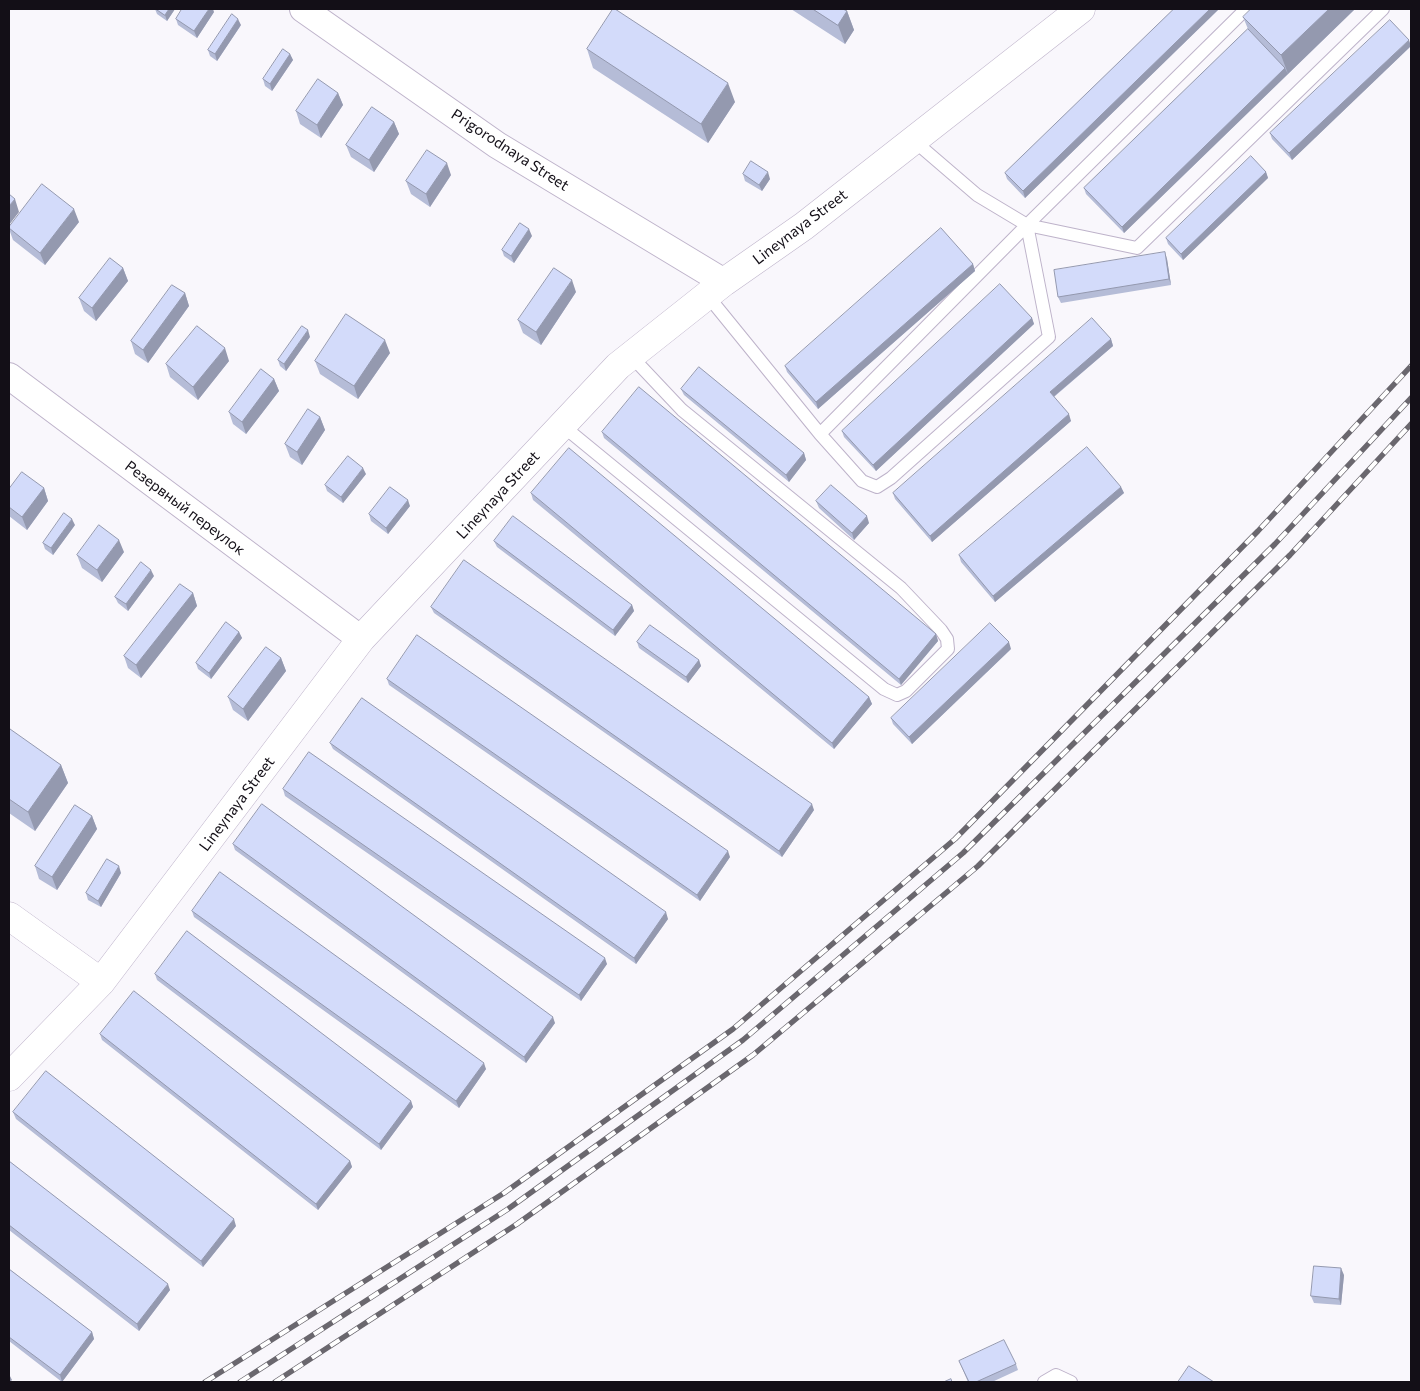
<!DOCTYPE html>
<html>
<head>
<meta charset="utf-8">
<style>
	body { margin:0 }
	#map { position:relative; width:1420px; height:1391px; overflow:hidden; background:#f9f7fc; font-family:Commissioner,sans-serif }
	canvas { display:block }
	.frame { position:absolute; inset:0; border:10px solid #130f17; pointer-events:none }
</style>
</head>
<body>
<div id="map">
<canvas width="1420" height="1391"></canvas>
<div class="frame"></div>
</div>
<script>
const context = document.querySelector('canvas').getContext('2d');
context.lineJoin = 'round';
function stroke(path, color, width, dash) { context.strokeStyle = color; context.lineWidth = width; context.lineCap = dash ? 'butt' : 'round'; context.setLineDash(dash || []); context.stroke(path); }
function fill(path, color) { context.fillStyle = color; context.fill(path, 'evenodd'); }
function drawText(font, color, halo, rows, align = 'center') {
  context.font = font + ' Commissioner,sans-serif'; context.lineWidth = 4.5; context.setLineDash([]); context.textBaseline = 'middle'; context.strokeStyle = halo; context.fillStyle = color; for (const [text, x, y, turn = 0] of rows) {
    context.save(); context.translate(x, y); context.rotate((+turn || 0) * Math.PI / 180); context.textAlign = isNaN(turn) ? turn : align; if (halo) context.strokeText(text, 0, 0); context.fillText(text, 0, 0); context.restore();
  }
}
const lane = new Path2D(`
	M913,140L977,195L1027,225L1137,248L1383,9
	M707,295L820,434L862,481L877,487L891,478L1049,337L1027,225
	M563,426L884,689L897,695L906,691L948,649L947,639L941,630L901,588L682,410L631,356
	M820,434L1027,225L1246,9
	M1044,1382L1056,1375L1071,1382`);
const street = new Path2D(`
	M303,9L497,145L724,282
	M9,376L361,639`);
const secondary = new Path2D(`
	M9,916L101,982
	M9,1077L101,982L361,639L618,366L724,282L804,226L1081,9`);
stroke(lane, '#beb3ca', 14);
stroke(street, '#beb3ca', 28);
stroke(secondary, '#beb3ca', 29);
stroke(lane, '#fff', 12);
stroke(street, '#fff', 26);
stroke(secondary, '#fff', 28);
const rail = new Path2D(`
	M205,1382L504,1193L733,1029L955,839L1258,531L1411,366
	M240,1382L508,1209L743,1040L963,853L1275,544L1411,398
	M275,1382L517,1224L753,1055L978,866L1290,555L1411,424`);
stroke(rail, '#6a676e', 5.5);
stroke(rail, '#fff', 4, [11]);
fill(new Path2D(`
	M155,9H175L167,21L157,14Z
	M791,9H843L847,11L854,30L845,44Z
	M1174,9H1219L1025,198L1007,179L1005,173Z
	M1355,9L1124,233L1086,194L1084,188L1248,29L1243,17Z
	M214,12L197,38L178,25L176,19Z
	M241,25L217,61L210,56L208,50Z
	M1411,46L1292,160L1272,139L1270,133Z
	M587,49L735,102L708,143L593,68Z
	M290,54L293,60L272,91L265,86L263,79Z
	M338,93L343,105L321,138L300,124L296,111Z
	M394,122L399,134L374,172L351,157L346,145Z
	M1266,172L1268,178L1183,260L1168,244L1166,238Z
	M743,174L770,179L762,191L745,181Z
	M451,175L430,207L411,194L406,181Z
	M79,222L45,265L13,240L9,229V227Z
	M532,236L514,263L504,256L502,250Z
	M1167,259L1171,285L1061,303L1058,297Z
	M973,264L975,271L818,409L787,372L785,366Z
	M123,268L128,281L96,321L84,311L79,298Z
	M576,292L541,345L523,333L518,320Z
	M185,293L189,306L148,363L135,354L131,341Z
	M1032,318L1034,324L876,471L844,437L842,431Z
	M310,337L286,371L280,366L278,360Z
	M1111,339L1113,346L1054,397L1071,421L932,542L895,499L893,493Z
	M390,353L358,399L320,374L315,361Z
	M229,361L198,400L170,377L166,364Z
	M274,379L279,391L246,434L233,424L229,412Z
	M681,389L804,453L806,460L789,482L684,395Z
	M320,417L325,430L302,465L290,457L285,444Z
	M602,432L936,634L938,641L901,685L604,438Z
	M366,474L343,503L327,491L325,485Z
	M1121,487L1124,493L995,602L961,562L959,555Z
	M44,488L48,501L27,530L9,516V489Z
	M531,493L869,697L872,704L834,749L533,500Z
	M816,501L869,523L854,540L819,508Z
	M410,506L388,534L371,521L369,514Z
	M75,525L53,555L45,549L43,543Z
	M494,541L632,605L634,611L615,636L497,547Z
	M124,552L102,582L82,568L77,555Z
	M154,576L128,611L118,603L115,597Z
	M193,593L197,606L141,678L128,668L124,656Z
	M431,607L814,810L782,857L434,613Z
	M239,632L242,638L211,679L198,669L196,663Z
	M637,642L699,660L701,666L688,683L639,648Z
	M1011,649L912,744L893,724L891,718Z
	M281,658L286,671L248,721L233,710L228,697Z
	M387,679L730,857L700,901L389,685Z
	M9,731L61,765L68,783L35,831L9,813Z
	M330,743L668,919L636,964L333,749Z
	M283,789L607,964L581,1001L285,796Z
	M92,816L97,829L57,890L39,879L35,866Z
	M233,844L555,1023L526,1063L235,850Z
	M121,873L101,907L88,900L86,893Z
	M192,911L486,1069L459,1108L194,917Z
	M155,974L411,1101L413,1107L381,1150L157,980Z
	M100,1034L350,1161L352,1167L318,1210L102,1040Z
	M13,1112L236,1226L203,1267L16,1119Z
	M9,1161L170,1290L139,1331L9,1230Z
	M9,1269L92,1332L94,1339L62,1382L9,1341Z
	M1344,1275L1341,1305L1314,1303L1311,1296Z
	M959,1361L1016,1364L1018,1370L992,1382H968Z`), '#b5bcd7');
fill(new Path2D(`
	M169,9H175L167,21L165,15Z
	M209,9H213L214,12L197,38L194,31Z
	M1210,9H1219L1025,198L1023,191Z
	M1329,9H1355L1288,74L1281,55Z
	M847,11L854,30L845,44L838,25Z
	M238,19L241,25L217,61L215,54Z
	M1409,40L1411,46L1292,160L1289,153Z
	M290,54L293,60L272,91L270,84Z
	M1285,68L1288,74L1124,233L1122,227Z
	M728,83L735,102L708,143L701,124Z
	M338,93L343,105L321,138L317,125Z
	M394,122L399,134L374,172L369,160Z
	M447,163L451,175L430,207L426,194Z
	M768,172L770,179L762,191L759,185Z
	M1266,172L1268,178L1183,260L1181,254Z
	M15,199L19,212L9,225V206Z
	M74,209L79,222L45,265L40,253Z
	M529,229L532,236L514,263L511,256Z
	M1165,252L1167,259L1171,285L1169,279Z
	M973,264L975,271L818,409L816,402Z
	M123,268L128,281L96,321L92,308Z
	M572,280L576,292L541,345L536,332Z
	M185,293L189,306L148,363L143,350Z
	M1032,318L1034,324L876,471L873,465Z
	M308,330L310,337L286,371L284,364Z
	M1111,339L1113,346L1052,398L1050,392Z
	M385,340L390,353L358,399L354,386Z
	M225,348L229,361L198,400L193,387Z
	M274,379L279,391L246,434L242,422Z
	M1069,414L1071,421L932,542L930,536Z
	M320,417L325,430L302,465L297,452Z
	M804,453L806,460L789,482L786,475Z
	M363,468L366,474L343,503L341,497Z
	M1121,487L1124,493L995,602L993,596Z
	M44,488L48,501L27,530L22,517Z
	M408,500L410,506L388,534L386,528Z
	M867,516L869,523L854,540L852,533Z
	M72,519L75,525L53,555L51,548Z
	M119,540L124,552L102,582L97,570Z
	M151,570L154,576L128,611L126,604Z
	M193,593L197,606L141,678L136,665Z
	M632,605L634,611L615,636L613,630Z
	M239,632L242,638L211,679L209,673Z
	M936,634L938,641L901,685L899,679Z
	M1009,642L1011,649L912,744L909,737Z
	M281,658L286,671L248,721L243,709Z
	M699,660L701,666L688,683L686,677Z
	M869,697L872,704L834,749L832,743Z
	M61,765L68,783L35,831L28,812Z
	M812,804L814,810L782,857L779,851Z
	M92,816L97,829L57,890L52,877Z
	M728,851L730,857L700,901L697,895Z
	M119,866L121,873L101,907L98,901Z
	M666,912L668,919L636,964L634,958Z
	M605,958L607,964L581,1001L579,995Z
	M553,1017L555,1023L526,1063L524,1057Z
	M484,1063L486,1069L459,1108L456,1101Z
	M411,1101L413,1107L381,1150L379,1144Z
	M350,1161L352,1167L318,1210L316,1204Z
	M234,1219L236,1226L203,1267L201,1261Z
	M1341,1268L1344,1275L1341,1305L1339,1299Z
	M168,1284L170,1290L139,1331L137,1324Z
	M92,1332L94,1339L62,1382L60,1375Z
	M9,1374L12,1380L10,1382H9Z`), '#9499af');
const building = new Path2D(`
	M156,9H169L165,15Z
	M182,9H209L194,31L176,19Z
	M613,9H615L728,83L701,124L587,49Z
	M813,9H843L847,11L838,25Z
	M1174,9H1210L1023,191L1005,173Z
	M1251,9H1329L1281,55L1243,17Z
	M232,14L238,19L215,54L208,50Z
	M1390,20L1409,40L1289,153L1270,133Z
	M1248,29L1285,68L1122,227L1084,188Z
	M283,49L290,54L270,84L263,79Z
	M318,79L338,93L317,125L296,111Z
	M372,107L394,122L369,160L346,145Z
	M427,150L447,163L426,194L406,181Z
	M1251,156L1266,172L1181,254L1166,238Z
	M751,161L768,172L759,185L743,174Z
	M42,184L74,209L40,253L9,228V227Z
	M9,194L15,199L9,206Z
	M520,223L529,229L511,256L502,250Z
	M941,228L973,264L816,402L785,366Z
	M1165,252L1169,279L1058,297L1054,270Z
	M110,258L123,268L92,308L79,298Z
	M554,268L572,280L536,332L518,320Z
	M1000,284L1032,318L873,465L842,431Z
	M172,285L185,293L143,350L131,341Z
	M346,314L385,340L354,386L315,361Z
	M1092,318L1111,339L1050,392L1069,414L930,536L893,493Z
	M197,326L225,348L193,387L166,364Z
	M302,326L308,330L284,364L278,360Z
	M699,367L804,453L786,475L681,389Z
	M261,369L274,379L242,422L229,412Z
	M639,387L936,634L899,679L602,432Z
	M308,409L320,417L297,452L285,444Z
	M1087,447L1121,487L993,596L959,555Z
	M569,448L869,697L832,743L531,493Z
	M348,456L363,468L341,497L325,485Z
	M22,472L44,488L22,517L9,507V489Z
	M831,485L867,516L852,533L816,501Z
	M390,487L408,500L386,528L369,514Z
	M64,513L72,519L51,548L43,543Z
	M513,516L632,605L613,630L494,541Z
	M99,525L119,540L97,570L77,555Z
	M464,560L812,804L779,851L431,607Z
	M141,562L151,570L126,604L115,597Z
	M180,584L193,593L136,665L124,656Z
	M226,622L239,632L209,673L196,663Z
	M990,623L1009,642L909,737L891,718Z
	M650,625L699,660L686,677L637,642Z
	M417,635L728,851L697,895L387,679Z
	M266,647L281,658L243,709L228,697Z
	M362,698L666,912L634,958L330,743Z
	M10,729L61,765L28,812L9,799V731Z
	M309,752L605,958L579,995L283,789Z
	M262,804L553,1017L524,1057L233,844Z
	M75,805L92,816L52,877L35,866Z
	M107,859L119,866L98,901L86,893Z
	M220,872L484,1063L456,1101L192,911Z
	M187,931L411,1101L379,1144L155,974Z
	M134,991L350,1161L316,1204L100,1034Z
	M46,1071L234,1219L201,1261L13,1112Z
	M9,1161L168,1284L137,1324L9,1225Z
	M1314,1266L1341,1268L1339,1299L1311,1296Z
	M9,1269L92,1332L60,1375L9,1337Z
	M1004,1340L1016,1364L976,1382H969L959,1361Z
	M1189,1366L1214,1382H1178Z
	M951,1379L952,1382H944Z`);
fill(building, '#d3dbfa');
stroke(building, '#9499af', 1);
drawText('15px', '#130f17', '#fff', [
	["Prigorodnaya Street",510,150,33],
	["Lineynaya Street",800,227,-37],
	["Lineynaya Street",498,495,-47],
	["Резервный переулок",185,508,37],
	["Lineynaya Street",237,804,-53]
]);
</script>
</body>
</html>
